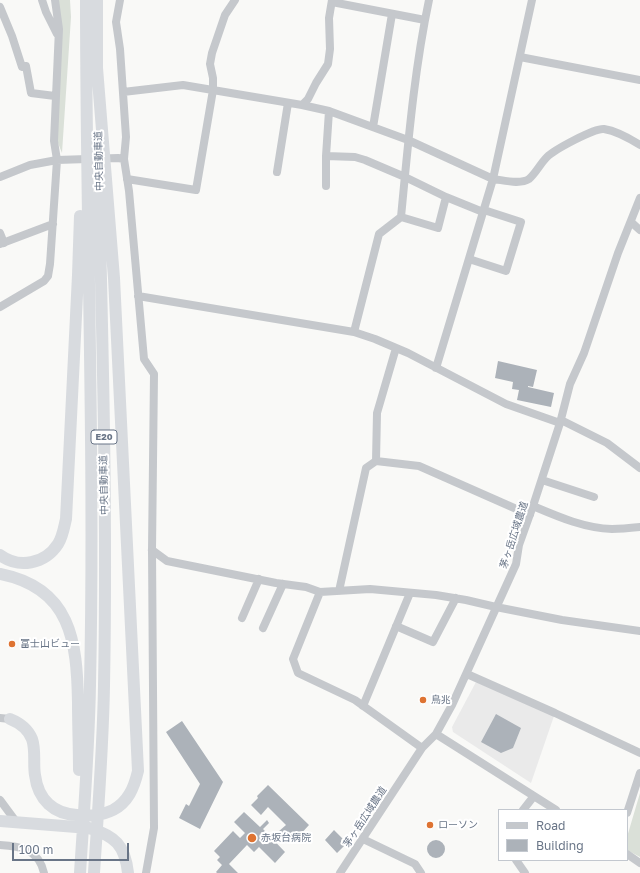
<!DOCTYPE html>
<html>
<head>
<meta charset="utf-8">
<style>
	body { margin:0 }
	#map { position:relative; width:640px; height:873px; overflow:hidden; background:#f9f9f7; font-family:"Golos Text",sans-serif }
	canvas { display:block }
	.legend { position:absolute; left:498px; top:809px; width:130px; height:52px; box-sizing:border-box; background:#fff; border:1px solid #c3c8cf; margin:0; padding:5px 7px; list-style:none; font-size:12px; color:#697587 }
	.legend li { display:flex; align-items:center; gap:8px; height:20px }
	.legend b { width:20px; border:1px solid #c3c8cf }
	.scale { position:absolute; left:12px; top:843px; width:117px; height:18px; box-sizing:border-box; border:2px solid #697587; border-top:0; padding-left:5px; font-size:12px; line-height:14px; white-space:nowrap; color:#697587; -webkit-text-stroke:3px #fff; paint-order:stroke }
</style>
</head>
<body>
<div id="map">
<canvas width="640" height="873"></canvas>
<ul class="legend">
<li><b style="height:5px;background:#c5c8cc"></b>Road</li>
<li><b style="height:11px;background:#acb2b9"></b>Building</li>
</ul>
<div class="scale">100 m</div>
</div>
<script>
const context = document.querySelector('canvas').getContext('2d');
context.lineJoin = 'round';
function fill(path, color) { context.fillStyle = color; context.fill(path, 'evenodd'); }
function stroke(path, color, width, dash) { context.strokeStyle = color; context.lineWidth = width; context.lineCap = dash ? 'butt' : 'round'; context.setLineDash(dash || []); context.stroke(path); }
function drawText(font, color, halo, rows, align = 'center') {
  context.font = font + ' "Golos Text","Noto Sans JP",sans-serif'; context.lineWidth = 4; context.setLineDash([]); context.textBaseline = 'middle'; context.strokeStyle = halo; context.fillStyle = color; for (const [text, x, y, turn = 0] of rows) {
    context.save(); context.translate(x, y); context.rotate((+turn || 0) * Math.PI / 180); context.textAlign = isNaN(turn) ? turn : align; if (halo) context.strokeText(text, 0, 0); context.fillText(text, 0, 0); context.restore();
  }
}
fill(new Path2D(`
	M476,682L554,716L531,783L453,732L452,727Z`), '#eaeaea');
fill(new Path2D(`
	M59,0H70L71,17L62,153L56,138Z
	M640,793V857L627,850V837Z`), '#dae0d8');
fill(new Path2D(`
	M498,361L537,370L533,387L528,386V387L554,393L551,407L517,400L519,390L512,389L513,382L495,378Z
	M496,714L521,728L513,748L501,753L481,742Z
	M182,721L223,782L200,829L179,818L186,804L189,806L200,784L166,732Z
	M268,785L309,825L298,837L296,835L289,843L278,832L286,825L268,807L261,815L251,805L258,798L257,796Z
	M244,812L260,827L267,820L269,823L263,829L285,852L275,863L259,847L254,852L247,845L229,864L238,873H217L216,872L222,865L217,860L220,857L214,851L233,831L240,838L245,833L234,822Z
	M334,830L347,843L337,853L325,840Z
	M427 849a9 9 0 1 1 18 0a9 9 0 1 1-18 0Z`), '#acb2b9');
stroke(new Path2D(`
	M42,0L46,12L57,34
	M120,0L116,22L120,49L126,137L124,159L129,191L144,359L154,374L152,550L154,828L146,873
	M332,2L425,20
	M0,7L12,36L22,67L26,66L31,93L55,96
	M520,57L640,80
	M123,92L183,85L302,105L329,111L408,140L493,179C503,180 520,185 529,179C536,173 540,164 547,157C554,150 594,128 604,129C616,131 629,138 640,145
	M302,105L308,99L316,83L328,64L330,49L329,18L332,0
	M373,127L392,14
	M326,156L355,157L365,160L405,177L446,197L483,212
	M277,172L288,103
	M0,177L30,165L57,160L118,158L124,159
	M127,179L196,190L213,90V78L210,64L212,53L225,15L235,0
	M326,186V156L329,111
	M401,217L438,228L446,197
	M631,222L640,230
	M0,233L4,243
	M0,244L53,224
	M469,259L506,271L521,222L484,210
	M138,296L354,332L375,339L408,353L506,404L560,423
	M0,307L44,281L48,276L50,264L57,160L54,141L59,29L55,0
	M354,332L379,234L401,217C408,145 414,71 429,0
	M436,368L493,179L532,0
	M561,420L607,443L640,468
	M376,461L377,413L396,348
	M542,480L594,497
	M533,506C559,517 584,528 612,529C621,529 631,528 640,527
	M152,550L167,561L276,583L306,587L320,592L370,589L436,595L466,600L496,607L562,620L640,631
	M339,591L366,468L376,461L419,466L530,515
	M320,592L293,659L298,673L355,700L422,748
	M242,618L259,579
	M396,626L433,642L456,598
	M263,628L283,584
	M467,674L555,713L640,753
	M363,706L410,593
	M0,718L10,719
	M436,734L556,810
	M0,800L17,823
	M523,810L534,796
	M627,813L640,773
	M363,839L415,864L421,873
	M0,845C21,846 39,850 44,873
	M627,854L640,863
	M516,860L525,873
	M340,873L422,748L436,734L452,705L516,564L519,545L533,506L560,423L570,384L584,353L618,253L640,198`), '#c5c8cc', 8);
stroke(new Path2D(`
	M97,77V0
	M0,555C19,569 45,564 58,544C63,536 64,527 66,519L78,275L80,216
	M0,574C71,588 77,641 78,703C78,725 79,747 79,770
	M10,719C20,723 28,729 32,739C36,750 33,764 35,775C38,800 54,814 77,815C90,816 101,816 113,810C128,802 134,788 138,771L114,278L97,68
	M0,821L89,828C115,836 125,845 128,873
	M80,873C84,810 89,747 90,685C95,456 86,228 86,0
	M94,873C98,811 103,748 104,686C107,522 103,359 99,195`), '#d8dbdf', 12);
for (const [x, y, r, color] of [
	[12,644,4,"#de7332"],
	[423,700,4,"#de7332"],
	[430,825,4,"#de7332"],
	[252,838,5,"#de7332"]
]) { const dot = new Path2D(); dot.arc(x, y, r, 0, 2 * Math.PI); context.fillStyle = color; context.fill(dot); stroke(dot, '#fff', 1.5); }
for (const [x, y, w] of [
	[104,437,26]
]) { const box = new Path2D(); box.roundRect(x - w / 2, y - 7, w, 14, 3); context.fillStyle = '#fff'; context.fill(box); stroke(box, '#697587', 1); }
drawText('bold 9px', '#697587', null, [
	["E20",104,437]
]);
drawText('10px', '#697587', '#fff', [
	["中央自動車道",99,161,-91],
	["中央自動車道",104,485,-91],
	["茅ヶ岳広域農道",514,535,-72],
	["茅ヶ岳広域農道",365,817,-57]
]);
drawText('10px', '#697587', '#fff', [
	["富士山ビュー",20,644],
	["鳥兆",431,700],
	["ローソン",438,825],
	["赤坂台病院",261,838]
], 'left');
</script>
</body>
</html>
